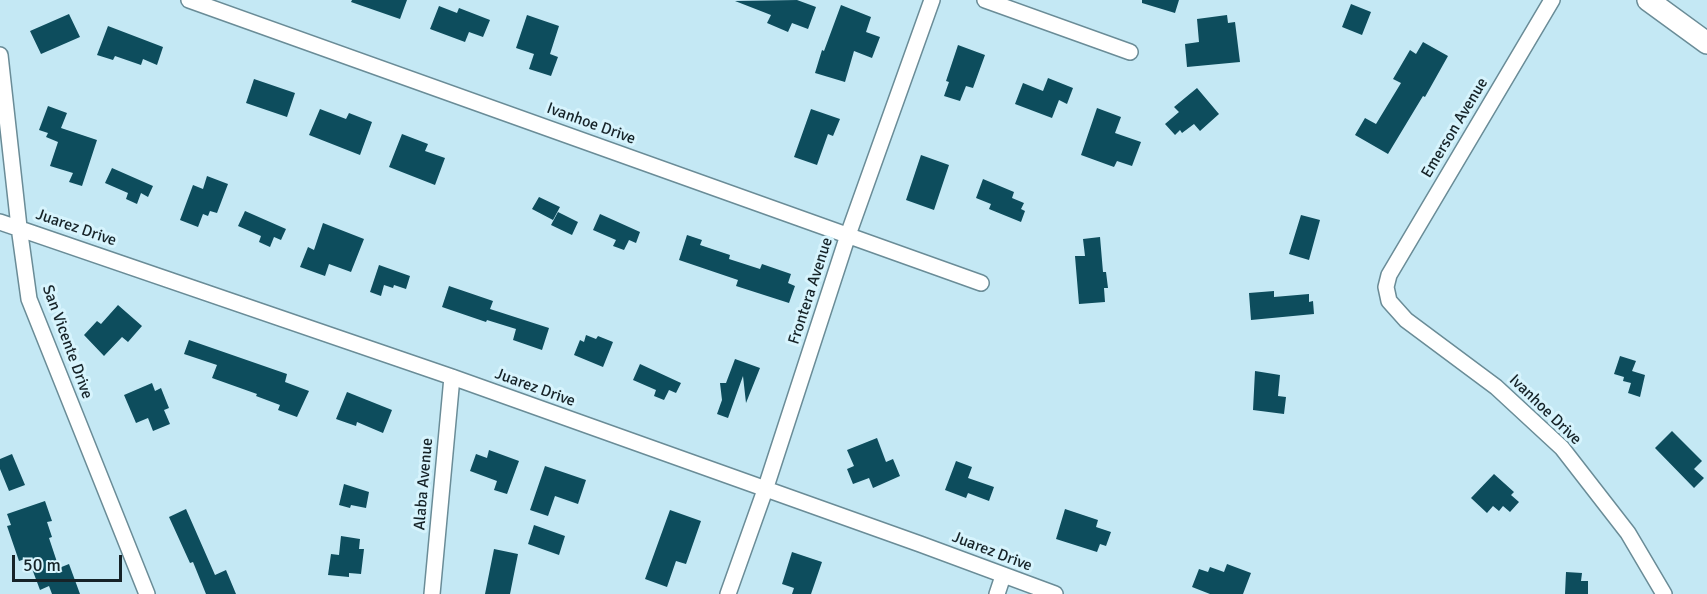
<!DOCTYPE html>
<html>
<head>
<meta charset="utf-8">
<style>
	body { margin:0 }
	#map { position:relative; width:1707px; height:594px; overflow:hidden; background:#c4e8f4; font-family:Signika,sans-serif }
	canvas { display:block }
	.scale { position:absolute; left:12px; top:555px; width:110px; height:27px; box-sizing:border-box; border:3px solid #162328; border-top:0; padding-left:8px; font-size:18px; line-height:21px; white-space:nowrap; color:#162328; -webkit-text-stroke:4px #d7f4fd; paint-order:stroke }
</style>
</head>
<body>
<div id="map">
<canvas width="1707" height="594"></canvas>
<div class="scale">50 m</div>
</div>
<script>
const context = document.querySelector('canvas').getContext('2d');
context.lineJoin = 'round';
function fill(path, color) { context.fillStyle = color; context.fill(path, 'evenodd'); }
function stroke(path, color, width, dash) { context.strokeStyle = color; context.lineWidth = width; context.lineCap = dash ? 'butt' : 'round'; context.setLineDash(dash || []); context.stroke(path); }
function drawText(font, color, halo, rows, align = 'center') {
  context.font = font + ' Signika,sans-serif'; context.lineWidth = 6; context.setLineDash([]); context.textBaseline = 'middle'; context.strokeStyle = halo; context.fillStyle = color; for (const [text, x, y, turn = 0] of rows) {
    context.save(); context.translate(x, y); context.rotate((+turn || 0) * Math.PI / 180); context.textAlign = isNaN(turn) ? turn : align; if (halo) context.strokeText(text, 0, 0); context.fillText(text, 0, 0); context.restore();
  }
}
fill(new Path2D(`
	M352,0H407L400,19L351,2Z
	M797,0L816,7L808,29L792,23L788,32L767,23L771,15L735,1Z
	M1142,0H1179L1175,13L1142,3Z
	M1351,4L1371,12L1362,35L1342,27Z
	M841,5L871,17L866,32L880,37L872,58L854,51L845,82L815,73L822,50L824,51Z
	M439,6L457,13L459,8L490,20L483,37L469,32L465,42L430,29Z
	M69,14L80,37L41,54L30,31Z
	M527,15L559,26L550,54L558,57L551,76L529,69L534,54L516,48Z
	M1227,15L1228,23L1235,22L1240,62L1187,67L1185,44L1199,42L1197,19Z
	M108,26L163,47L157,65L143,59L141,65L115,56L113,60L97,55Z
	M1423,42L1448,56L1425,97L1423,96L1388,154L1355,135L1365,118L1376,124L1401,83L1393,79L1410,50L1416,54Z
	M958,45L985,55L973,88L966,86L960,101L944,96L949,82L946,81Z
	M1048,78L1073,88L1067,104L1059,100L1052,118L1015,104L1023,83L1043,91Z
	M254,79L295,93L287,117L246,103Z
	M1197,88L1219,114L1200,131L1194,124L1182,133L1180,130L1175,135L1165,124L1179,112L1174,107Z
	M48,106L67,113L61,128L97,140L82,186L69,182L73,173L50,166L58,142L46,137L48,133L39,130Z
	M1097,108L1121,117L1115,133L1141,142L1132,166L1117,161L1114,167L1081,155Z
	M320,109L346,119L349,113L372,122L360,155L309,135Z
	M811,109L840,119L833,136L828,134L817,165L794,157Z
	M402,134L428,144L425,151L445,158L435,185L389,167Z
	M921,155L949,165L934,210L906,200Z
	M112,168L153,186L148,197L141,193L137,204L126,199L128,193L105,183Z
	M207,176L228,184L217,213L210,211L208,216L203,214L198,227L180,220L193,185L203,189Z
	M983,179L1014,192L1012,198L1024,203L1021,209L1025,211L1021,222L989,209L991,204L976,198Z
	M539,197L560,207L553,220L532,209Z
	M245,211L286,229L281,240L274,237L270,247L259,242L261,236L238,226Z
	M558,212L578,222L572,235L551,225Z
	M600,214L640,232L636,243L629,240L624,250L613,246L616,240L593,230Z
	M1301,215L1320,220L1309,260L1289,254Z
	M323,223L364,239L351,272L329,264L325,276L300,267L308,247L314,250Z
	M687,235L702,240L700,245L730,255L729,259L760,269L762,264L791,274L788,283L795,286L789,303L736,286L738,280L679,260Z
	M1100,237L1103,272H1106L1108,288H1104L1105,302L1079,304L1075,256H1085L1083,239Z
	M379,265L410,276L406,289L394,285L393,288L384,285L381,296L370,292Z
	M449,286L493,301L490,309L549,328L542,350L513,340L516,329L487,320L486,322L442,307Z
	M1274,291V297L1309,294V302L1313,301L1314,314L1251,320L1249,293Z
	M118,305L142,326L128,342L122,337L104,356L84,335L97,321L101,324Z
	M586,335L596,339L598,336L613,342L603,367L574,355L580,340L584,342Z
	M189,340L287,374L285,382L309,391L297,417L278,410L280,405L256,396L257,394L212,378L217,365L184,354Z
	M1620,356L1636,361L1632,371L1645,375L1640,397L1628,393L1631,383L1623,381L1624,377L1614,374Z
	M735,359L760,368L746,403L743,376L728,418L717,414L722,400L720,383H726Z
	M640,364L681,383L676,393L669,390L664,400L654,396L656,390L633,380Z
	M1255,371L1280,375L1278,396L1286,397L1284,414L1253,410Z
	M152,383L155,391L161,388L169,408L164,410L170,424L153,431L148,418L136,423L124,395Z
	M347,392L392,410L383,433L357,422L356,426L336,419Z
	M1672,431L1702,461L1694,469L1704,478L1694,488L1655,448Z
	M877,438L886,462L893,459L900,476L873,488L869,478L853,484L847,469L854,466L847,450Z
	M489,450L519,461L507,494L494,490L497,481L470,471L476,454L487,458Z
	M12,454L25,485L9,491L0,469V459Z
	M956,461L972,467L968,478L994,487L989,501L968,493L966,498L945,490Z
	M545,466L586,480L578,504L555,496L548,516L530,510Z
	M1494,474L1514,492L1511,495L1519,502L1510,512L1503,506L1499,511L1493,506L1487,513L1471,498Z
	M344,484L369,492L366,508L351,505L350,508L339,505Z
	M45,501L52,521L47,522L52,537L49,538L59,568L69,564L80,594H52L49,586L40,590L28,558L19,561L7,526L11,525L7,514Z
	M186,509L215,575L226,570L236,594H206L193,562L190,563L169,517Z
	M1065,509L1098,520L1096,527L1111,532L1106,546L1100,544L1097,552L1056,539Z
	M670,510L701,521L686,564L676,561L667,587L645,579Z
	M534,525L565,536L559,555L528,544Z
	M341,536L360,539L359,549H364L361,574L349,573V577L328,575L331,554L339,555Z
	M494,549L518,554L510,594H485Z
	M792,552L822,562L811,594H792L794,588L782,584Z
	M1227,564L1251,573L1243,594H1210L1192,587L1199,569L1208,572L1210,567L1224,572Z
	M1566,572L1582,573L1581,581H1588V594H1565Z`), '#0d4d5d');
const minor = new Path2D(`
	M189,0L981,283
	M985,0L1130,52
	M1552,0L1389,275L1386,287L1389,301L1406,320L1496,387L1562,448L1628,533L1664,594
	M0,55L19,227L29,299L147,594
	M0,222L452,377L920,544L1055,594
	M432,594L452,377
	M728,594L765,490L848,235L932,0
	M997,594L1003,576`);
const secondary = new Path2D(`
	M1648,0L1707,43`);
stroke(minor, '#6a8c97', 18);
stroke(secondary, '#6a8c97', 24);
stroke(minor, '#fff', 15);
stroke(secondary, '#fff', 21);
drawText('16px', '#162328', '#d7f4fd', [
	["Ivanhoe Drive",591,124,20],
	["Emerson Avenue",1455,128,-59],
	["Juarez Drive",76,228,19],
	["Frontera Avenue",811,291,-72],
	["San Vicente Drive",67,342,70],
	["Juarez Drive",535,388,20],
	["Ivanhoe Drive",1545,410,44],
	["Alaba Avenue",424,484,-85],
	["Juarez Drive",992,552,21]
]);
</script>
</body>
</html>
